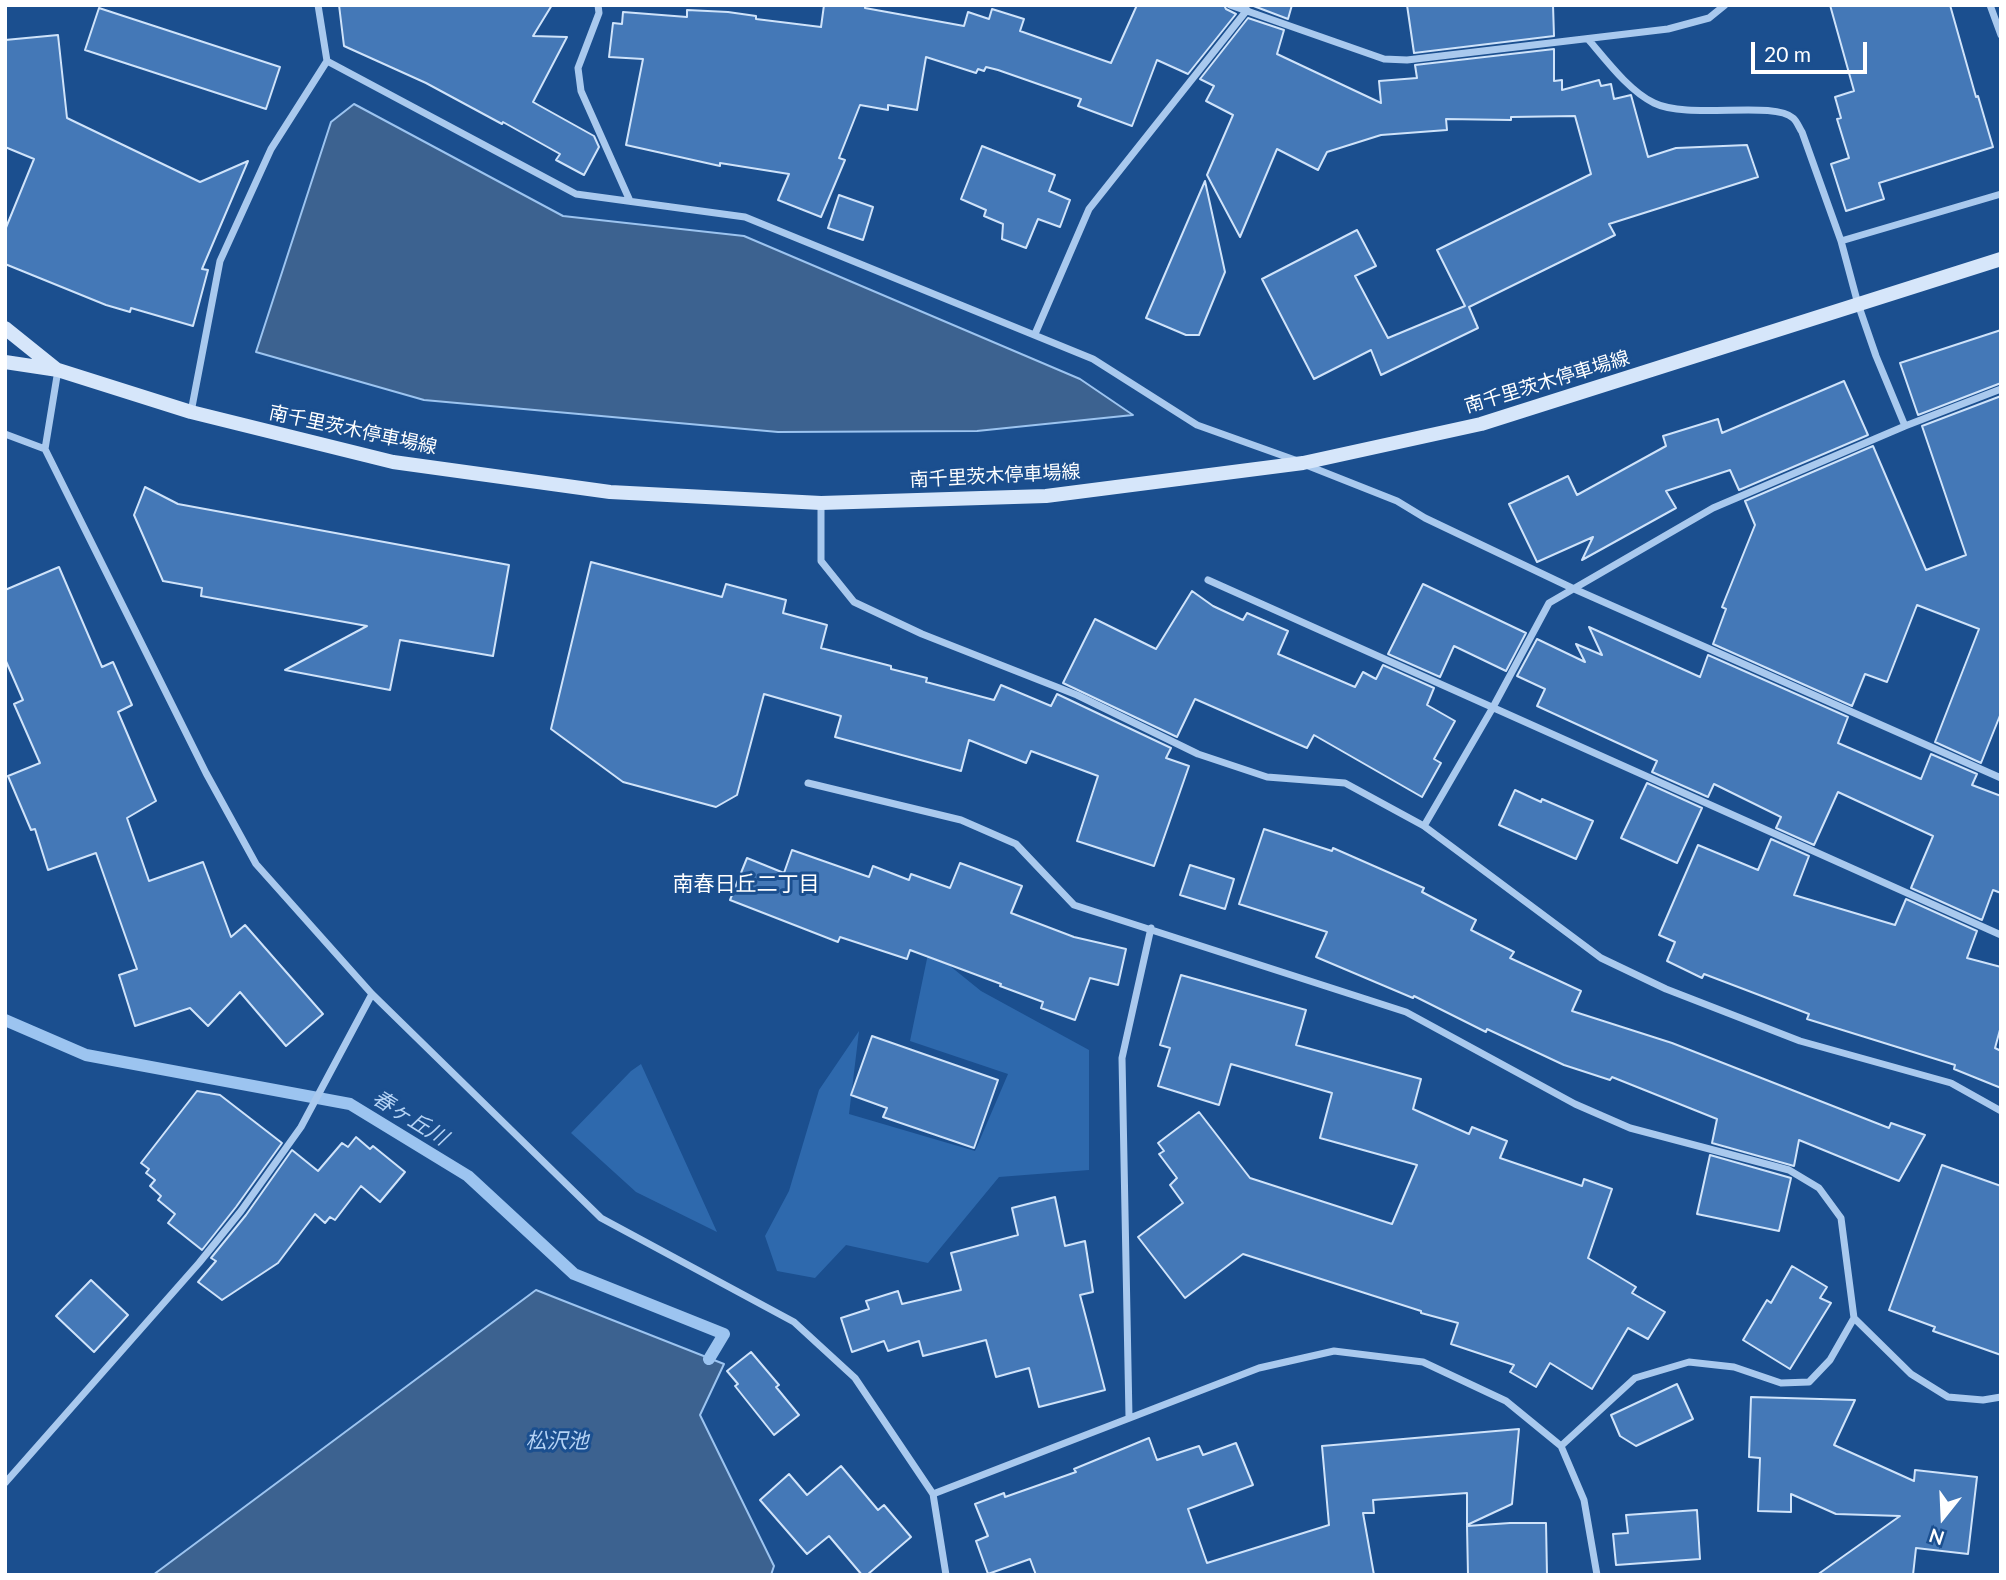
<!DOCTYPE html>
<html>
<head>
<meta charset="utf-8">
<style>
	body { margin:0 }
	#map { position:relative; width:2006px; height:1580px; overflow:hidden; background:#1b4f8f; font-family:Lato,sans-serif }
	canvas { display:block }
	.frame { position:absolute; inset:0; border:7px solid #fff; pointer-events:none }
	.north { position:absolute; left:1908px; top:1482px; width:70px; height:70px; -webkit-text-stroke:5px #1b4f8f; paint-order:stroke; rotate:198deg; font-size:19px; font-weight:700; line-height:28px; text-align:center; color:#fff }
	.north::after { content:''; display:block; margin:auto; width:24px; height:32px; background:#fff; clip-path:polygon(50% 0,100% 100%,50% 72%,0 100%) }
	.scale { position:absolute; left:1751px; top:42px; width:116px; height:32px; box-sizing:border-box; border:4px solid #fff; border-top:0; padding-left:9px; font-size:21px; line-height:24px; white-space:nowrap; color:#fff; -webkit-text-stroke:5px #1b4f8f; paint-order:stroke }
</style>
</head>
<body>
<div id="map">
<canvas width="2006" height="1580"></canvas>
<div class="frame"></div>
<div class="north">N</div>
<div class="scale">20 m</div>
</div>
<script>
const context = document.querySelector('canvas').getContext('2d');
context.lineJoin = 'round';
function fill(path, color) { context.fillStyle = color; context.fill(path, 'evenodd'); }
function stroke(path, color, width, dash) { context.strokeStyle = color; context.lineWidth = width; context.lineCap = dash ? 'butt' : 'round'; context.setLineDash(dash || []); context.stroke(path); }
function drawText(font, color, halo, rows, align = 'center') {
  context.font = font + ' Lato,"Noto Sans JP",sans-serif'; context.lineWidth = 6; context.setLineDash([]); context.textBaseline = 'middle'; context.strokeStyle = halo; context.fillStyle = color; for (const [text, x, y, turn = 0] of rows) {
    context.save(); context.translate(x, y); context.rotate((+turn || 0) * Math.PI / 180); context.textAlign = isNaN(turn) ? turn : align; if (halo) context.strokeText(text, 0, 0); context.fillText(text, 0, 0); context.restore();
  }
}
fill(new Path2D(`
	M929,949L981,991L1089,1050V1170L999,1177L928,1263L846,1245L815,1278L777,1271L765,1236L789,1191L819,1090L859,1031L849,1114L975,1151L1008,1074L910,1041Z
	M641,1064L717,1232L636,1192L571,1133L631,1071Z`), '#2e69ad');
const water = new Path2D(`
	M354,104L563,216L744,236L1080,379L1133,415L977,431L778,432L424,400L256,352L331,122Z
	M536,1290L724,1364L700,1415L774,1566L771,1575H153Z`);
fill(water, '#3c6290');
stroke(water, '#9cc4f0', 2);
stroke(new Path2D(`
	M5,1020L86,1055L350,1104L468,1176L574,1274L724,1334L709,1359`), '#9cc4f0', 12);
const building = new Path2D(`
	M339,5H552L533,36L567,37L533,102L594,136L599,147L584,175L556,160L560,154L503,122L502,124L426,83L344,46Z
	M824,5H865V8L964,26L968,12L989,19L992,9L1024,19L1020,31L1111,63L1137,5H1224L1226,9L1236,14L1188,74L1157,60L1132,126L1078,106L1081,99L998,70L986,67L984,71L978,69L976,73L926,57L917,110L888,105V110L860,105L839,158L845,160L821,217L778,200L789,174L720,163V166L626,145L643,59L609,57L613,23L622,24L623,12L687,17V10L728,12L756,16V19L821,27Z
	M1251,5H1292L1288,19Z
	M1407,5H1553L1554,36L1414,53Z
	M1830,5H1950L1976,97L1978,96L1993,147L1879,183L1884,199L1846,211L1831,164L1849,158L1837,119L1841,118L1835,97L1854,91Z
	M99,8L280,67L266,109L85,50Z
	M1248,18L1284,30L1277,54L1381,103L1379,81L1417,78L1415,65L1554,49V81L1562,80V90L1599,80L1601,86L1611,84L1614,99L1631,95L1648,157L1676,148L1747,145L1758,177L1609,224L1615,235L1469,307L1478,328L1381,375L1371,350L1314,379L1262,279L1357,230L1376,266L1355,276L1388,338L1465,306L1437,250L1591,174L1575,116L1511,117V120L1446,119L1447,130L1381,135L1327,152L1318,170L1277,149L1240,237L1207,175L1233,115L1206,101L1214,86L1200,79Z
	M58,35L67,118L200,182L248,161L202,269L208,270L193,326L131,308L130,312L106,305L5,264V230L34,159L5,147V40Z
	M982,146L1055,175L1049,191L1070,200L1060,227L1038,219L1026,248L1002,239L1003,224L984,216L986,210L961,199Z
	M1205,181L1225,272L1199,335H1186L1146,318Z
	M839,195L873,207L863,240L828,228Z
	M2001,330V383L1918,415L1900,363Z
	M1844,381L1868,435L1739,490L1730,470L1666,491L1676,508L1582,560L1593,537L1537,562L1509,504L1568,476L1577,495L1666,446L1663,436L1718,419L1722,433Z
	M2001,396V713L1981,763L1935,742L1979,629L1917,605L1887,682L1865,674L1852,706L1713,644L1726,609L1722,607L1755,525L1745,501L1873,446L1926,570L1966,555L1922,426Z
	M145,487L178,504L509,565L493,656L400,640L390,690L285,670L367,626L201,596L202,588L163,581L134,515Z
	M591,562L722,597L726,584L786,600L783,613L827,625L821,648L891,666V669L927,678L926,682L994,700L1001,685L1051,706L1057,694L1171,748L1166,758L1189,766L1154,866L1077,841L1098,776L1031,751L1026,763L969,740L961,771L835,737L841,716L764,694L737,795L716,807L623,782L551,729Z
	M59,567L102,667L113,662L132,705L118,712L156,801L127,818L149,881L203,862L231,937L245,925L323,1014L286,1046L240,992L208,1026L190,1008L135,1026L119,975L137,969L96,853L48,870L35,829L31,830L8,776L40,763L14,704L23,700L5,659V590Z
	M1423,584L1526,633L1506,671L1454,646L1440,677L1388,654Z
	M1192,591L1213,606L1243,620L1247,613L1288,631L1278,654L1355,687L1363,672L1376,679L1383,665L1434,688L1427,705L1455,721L1434,759L1441,763L1422,797L1314,735L1307,748L1195,699L1177,737L1063,683L1095,619L1156,649Z
	M1589,627L1700,677L1708,655L1848,717L1838,743L1921,779L1931,754L1977,774L1972,785L2001,796V893L1993,890L1982,920L1911,888L1933,836L1838,792L1814,845L1776,828L1781,817L1714,784L1708,797L1652,772L1657,761L1537,706L1545,689L1517,676L1537,639L1585,662L1576,644L1602,655Z
	M1647,783L1702,808L1677,863L1621,838Z
	M1515,790L1541,802L1542,799L1593,821L1576,859L1499,825Z
	M1264,829L1332,851L1333,848L1424,888L1422,892L1476,920L1471,930L1514,952L1510,958L1581,991L1572,1011L1672,1043L1889,1128L1891,1123L1925,1135L1899,1181L1799,1140L1794,1166L1712,1143L1717,1119L1612,1077L1610,1080L1564,1065L1487,1029L1486,1032L1414,996L1413,998L1316,957L1327,932L1239,904Z
	M1771,839L1809,856L1794,895L1895,925L1906,899L1977,931L1967,958L2001,967V1026L1995,1048L2001,1051V1088L1954,1069L1955,1065L1807,1019L1809,1014L1704,974L1702,978L1667,961L1675,942L1659,935L1698,845L1758,870Z
	M792,850L869,877L873,866L909,880L911,874L950,888L960,863L1022,886L1011,913L1074,937L1126,949L1118,985L1090,978L1075,1020L1041,1008L1043,1002L1000,986L1001,984L910,950L907,959L840,937L838,942L730,900L747,858L784,873Z
	M1190,865L1234,879L1225,909L1180,895Z
	M1181,975L1306,1010L1296,1045L1421,1079L1413,1109L1469,1134L1472,1127L1507,1141L1500,1158L1582,1186L1584,1179L1612,1189L1588,1258L1636,1287L1632,1293L1665,1312L1648,1339L1628,1328L1592,1389L1550,1363L1536,1387L1510,1372L1514,1365L1451,1344L1458,1323L1421,1313V1311L1243,1254L1185,1298L1138,1237L1183,1203L1170,1185L1177,1178L1159,1154L1164,1151L1158,1143L1199,1112L1250,1178L1392,1224L1417,1165L1320,1138L1332,1093L1231,1064L1219,1105L1158,1086L1170,1048L1160,1045Z
	M872,1036L998,1080L974,1148L883,1117L887,1108L851,1095Z
	M197,1091L220,1095L282,1143L236,1207L202,1250L168,1223L175,1214L158,1200L161,1196L150,1186L155,1180L146,1173L149,1169L141,1163Z
	M356,1137L370,1149L373,1146L405,1172L380,1202L361,1186L335,1220L330,1217L325,1223L315,1214L278,1263L222,1300L198,1282L216,1261L211,1258L246,1215L292,1150L318,1171L342,1143L348,1147Z
	M1710,1155L1791,1178L1779,1231L1697,1214Z
	M1942,1165L2001,1186V1355L1933,1331L1935,1327L1889,1310Z
	M1055,1197L1065,1246L1085,1241L1093,1292L1080,1295L1105,1390L1039,1407L1029,1368L996,1377L986,1340L923,1356L919,1341L888,1351L884,1341L852,1352L841,1318L869,1309L866,1301L898,1291L902,1304L961,1290L951,1253L1018,1235L1012,1208Z
	M1792,1266L1827,1287L1820,1298L1831,1303L1790,1369L1743,1340L1767,1300L1771,1303Z
	M91,1280L128,1315L94,1352L56,1316Z
	M751,1352L779,1385L776,1387L799,1415L774,1435L735,1386L738,1384L727,1371Z
	M1677,1384L1693,1419L1636,1446L1620,1436L1611,1415Z
	M1751,1397L1855,1400L1834,1445L1914,1481L1915,1470L1977,1477L1968,1554L1916,1548L1913,1575H1817L1900,1516L1836,1514L1791,1494V1512L1758,1511L1760,1458L1749,1457Z
	M1519,1429L1512,1504L1467,1525V1493L1373,1500L1374,1513H1363L1374,1575H1036L1030,1559L988,1574L976,1541L988,1536L975,1504L1004,1493L1005,1497L1076,1472L1074,1469L1149,1438L1157,1460L1199,1446L1203,1455L1236,1443L1253,1485L1188,1509L1207,1563L1329,1525L1322,1446Z
	M841,1466L878,1510L884,1505L911,1537L867,1575H862L829,1536L807,1554L760,1500L789,1474L807,1495Z
	M1697,1510L1700,1559L1616,1565L1613,1534L1628,1533L1626,1515Z
	M1510,1523H1546L1547,1575H1468L1467,1526Z`);
fill(building, '#4478b7');
stroke(building, '#cfe3fa', 2);
stroke(new Path2D(`
	M598,5L599,13L578,68L581,91L630,201
	M1230,5L1384,59L1407,60L1668,29L1709,18L1725,5
	M1990,5L2001,35
	M1588,39C1606,60 1629,91 1654,103C1688,120 1774,100 1793,118C1797,121 1799,128 1802,132L1841,241L1858,304L1876,356L1905,426
	M327,61L576,194L745,217L1093,359L1197,425L1295,460
	M1841,241L2001,194
	M1035,334L1089,209L1247,10
	M58,370L45,449L206,773L256,864L372,994L601,1218L794,1322L855,1378L933,1494L946,1575
	M191,412L220,261L271,149L327,61L318,5
	M5,434L45,449
	M1306,465L1397,501L1425,518L1572,588L2001,778
	M821,503V561L854,602L922,634L1077,695L1198,754L1267,777L1345,783L1424,826L1601,958L1666,989L1800,1041L1951,1083L2001,1111
	M1208,580L2001,935
	M808,783L961,820L1016,844L1074,905L1406,1012L1575,1104L1630,1128L1789,1170L1819,1188L1841,1218L1854,1318L1911,1374L1948,1397L1983,1400L2001,1397
	M1424,826L1492,709L1549,603L1713,508L1905,426L2001,389
	M1129,1417L1122,1058L1151,928
	M1561,1446L1635,1378L1689,1362L1734,1367L1781,1383L1809,1382L1830,1360L1854,1318
	M5,1483L199,1263L241,1211L301,1127L372,994
	M933,1494L1259,1368L1334,1351L1423,1362L1506,1401L1561,1446L1584,1500L1597,1575`), '#a9c9ee', 7);
stroke(new Path2D(`
	M5,328L56,369
	M5,362L58,370L191,412L393,462L610,492L821,503L1046,496L1303,463L1481,424L2001,259`), '#d6e6fa', 14);
drawText('19px', '#fff', '#1b4f8f', [
	["南千里茨木停車場線",1547,382,-17],
	["南千里茨木停車場線",353,430,12],
	["南千里茨木停車場線",995,476,-3]
]);
drawText('21px', '#fff', '#1b4f8f', [
	["南春日丘二丁目",746,884]
]);
drawText('italic 21px', '#b5d3f5', '#1b4f8f', [
	["春ヶ丘川",410,1118,32],
	["松沢池",557,1441]
]);
</script>
</body>
</html>
